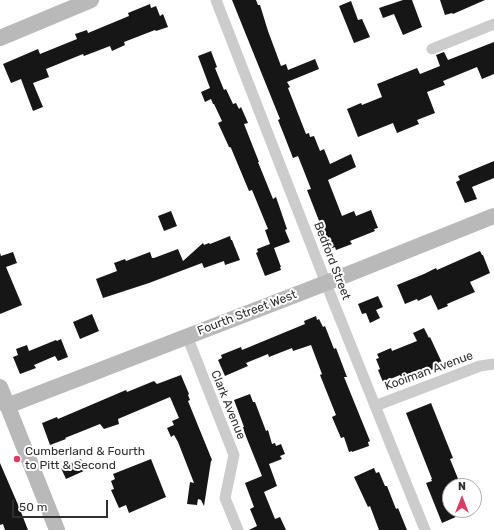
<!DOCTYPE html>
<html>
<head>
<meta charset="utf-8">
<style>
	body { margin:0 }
	#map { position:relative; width:494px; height:530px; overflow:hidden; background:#fff; font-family:Rubik,sans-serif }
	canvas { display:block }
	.north { position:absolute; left:442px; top:478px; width:40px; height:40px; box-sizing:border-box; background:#fff; border:1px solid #acacac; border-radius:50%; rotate:0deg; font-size:11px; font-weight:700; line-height:16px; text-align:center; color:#2f2f2f }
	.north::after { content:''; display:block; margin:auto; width:14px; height:18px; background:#d74064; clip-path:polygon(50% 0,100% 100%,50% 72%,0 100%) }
	.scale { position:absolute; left:12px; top:500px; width:96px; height:18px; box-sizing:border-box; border:2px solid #2f2f2f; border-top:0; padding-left:5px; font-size:12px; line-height:14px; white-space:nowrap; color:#2f2f2f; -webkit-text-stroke:3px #fff; paint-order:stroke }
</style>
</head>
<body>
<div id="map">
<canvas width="494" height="530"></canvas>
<div class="north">N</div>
<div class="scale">50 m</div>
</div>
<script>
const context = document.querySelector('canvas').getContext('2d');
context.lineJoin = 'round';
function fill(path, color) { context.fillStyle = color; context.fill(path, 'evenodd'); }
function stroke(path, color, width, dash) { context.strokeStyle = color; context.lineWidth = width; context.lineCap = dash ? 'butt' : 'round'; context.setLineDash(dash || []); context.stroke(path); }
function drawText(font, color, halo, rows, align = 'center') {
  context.font = font + ' Rubik,sans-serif'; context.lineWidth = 4; context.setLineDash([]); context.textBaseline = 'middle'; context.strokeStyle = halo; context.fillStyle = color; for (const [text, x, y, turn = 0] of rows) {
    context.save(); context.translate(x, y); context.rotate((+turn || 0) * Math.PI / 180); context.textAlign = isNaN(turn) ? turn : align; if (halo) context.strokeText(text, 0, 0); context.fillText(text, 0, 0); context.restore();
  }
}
fill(new Path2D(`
	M232,0H256L258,5H260L268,31L281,66L286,64L288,70L315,59L319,69L287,82L290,87L288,88L306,134L309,133L310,137L314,136L320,151L324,149L330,164L351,154L356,167L328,180L342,216L354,211L356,216L371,210L378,228L374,229L375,231L350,241L352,244L336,250L335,247L330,249L307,190L311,189L298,156L293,158L284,135L278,120L280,119Z
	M403,0H412L422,27L403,35L394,14L383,18L379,8Z
	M440,0H485L453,14L452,13L445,15Z
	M351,1L358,20L362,19L370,37L354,43L339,6Z
	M150,4L151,8L156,6L160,16L163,14L168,27L156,31L155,30L124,42L125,45L112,51L110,46L84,56L83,54L46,69L49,77L33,83L43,107L33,111L21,79L11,83L3,64L38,49L40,54L77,39L75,34L87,30L88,33L129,16L128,13Z
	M494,42V74L482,79L477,67L443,81L445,85L427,92L435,113L417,120L419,124L397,133L393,123L358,137L347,109L361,103L362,105L382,97L377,84L417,68L420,74L440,66L436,55L444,52L448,60Z
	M211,51L217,67L215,68L224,90L226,89L233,104L236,103L239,109L241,107L248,123L244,124L259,162H258L273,199L276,197L287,229L285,230L290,242L274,248L281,267H280L281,270L265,276L256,253L258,252L257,249L270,244L265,230L268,229L252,190L249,191L231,148L230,147H229L218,123L222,121L214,104H213L211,99L205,102L201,92L210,88L198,56Z
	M494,161V178L472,187L477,199L465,203L456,182L460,180L458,176Z
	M171,211L177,226L164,231L158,216Z
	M230,236L231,240H232L240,260L225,265L224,261L204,268L202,263L149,283L103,298L96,279L117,271L114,263L125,259L126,261L150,252L152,258H154L178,249L183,261L203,243L204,245L209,243L210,244Z
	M480,251L482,255H483L490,273L470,282L475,292L447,304L448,306L438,310L431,295L418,301L417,299L405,304L397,285L424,274L436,268L437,270Z
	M13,252L17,263L6,267L22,305L0,314V253L1,256Z
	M378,296L383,307L376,310L380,318L370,323L366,313L362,314L358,304Z
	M92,314L99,331L80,339L73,322Z
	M316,316L317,320L319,319L323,327L325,326L334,349L336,348L347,377H344L370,441L368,442L369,446L352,452V451L349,452L344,437L341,438L332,417L336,415L320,375L322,374L311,345L293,351L292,348L269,357L268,354L246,363L248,366L225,376L218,360L222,358L221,355L241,347L242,350L305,324L304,321Z
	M424,328L429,338L430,337L443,365L420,375L418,370L401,377L400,375L383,382L378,370L380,369L376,359L379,358L377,354L391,348L392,351L417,341L413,333Z
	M61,339L68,357L58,361L55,356L34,365L36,368L20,374L13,357L18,355L16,349L27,345L29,351L56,340L57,341Z
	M181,375L189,394L188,395L190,400L188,401L212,460L211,461L204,506L201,500L198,499L197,505L187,504L190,482L194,483L178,442L174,435L171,437L167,428L174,425L172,421L179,418L170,397L118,419L119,424L104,429L100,424L65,438L66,439L50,445L42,423L57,417L58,419L126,390L127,392L154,381L157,384Z
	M250,394L253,402H255L266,431L268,430L272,444L275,443L276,446L281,444L285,454L280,456L282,459L269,464L277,486L264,492L275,519L280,517L286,530H249L257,526L250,509L254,507L245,483L262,476L245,434L243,427H244L234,400Z
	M431,403L453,458L450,459L461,486H450V510H472L442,523L426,483L432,481L431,479H432L406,413Z
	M81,459L86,470L66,479L61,468Z
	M151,459L166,497L129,513L126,505L119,508L111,490L114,489L111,481L115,479L113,474Z
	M0,463L19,507L28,530H5L3,524L0,525Z
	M374,468L376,473L379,472L385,486H387L396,509L398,508L407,530H379L370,506L368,507L354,477Z`), '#161616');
stroke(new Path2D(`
	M216,0L331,296L425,530
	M432,49L494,24
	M187,336L234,455L225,498L238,530
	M375,406L480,366L494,364`), '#ccc', 11);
stroke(new Path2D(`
	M0,38L91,0
	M0,387L57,530
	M7,406L326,283L494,216`), '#b9b9b9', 16);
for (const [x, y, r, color] of [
	[17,459,4,"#d74064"]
]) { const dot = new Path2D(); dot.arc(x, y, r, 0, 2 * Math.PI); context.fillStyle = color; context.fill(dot); stroke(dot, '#fff', 1.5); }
drawText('12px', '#2f2f2f', '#fff', [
	["Bedford Street",332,261,69],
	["Fourth Street West",247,313,-21],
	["Kooiman Avenue",429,371,-20],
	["Clark Avenue",228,405,68]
]);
drawText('12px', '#2f2f2f', '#fff', [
	["Cumberland & Fourth",25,452],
	["to Pitt & Second",25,466]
], 'left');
</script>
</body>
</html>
